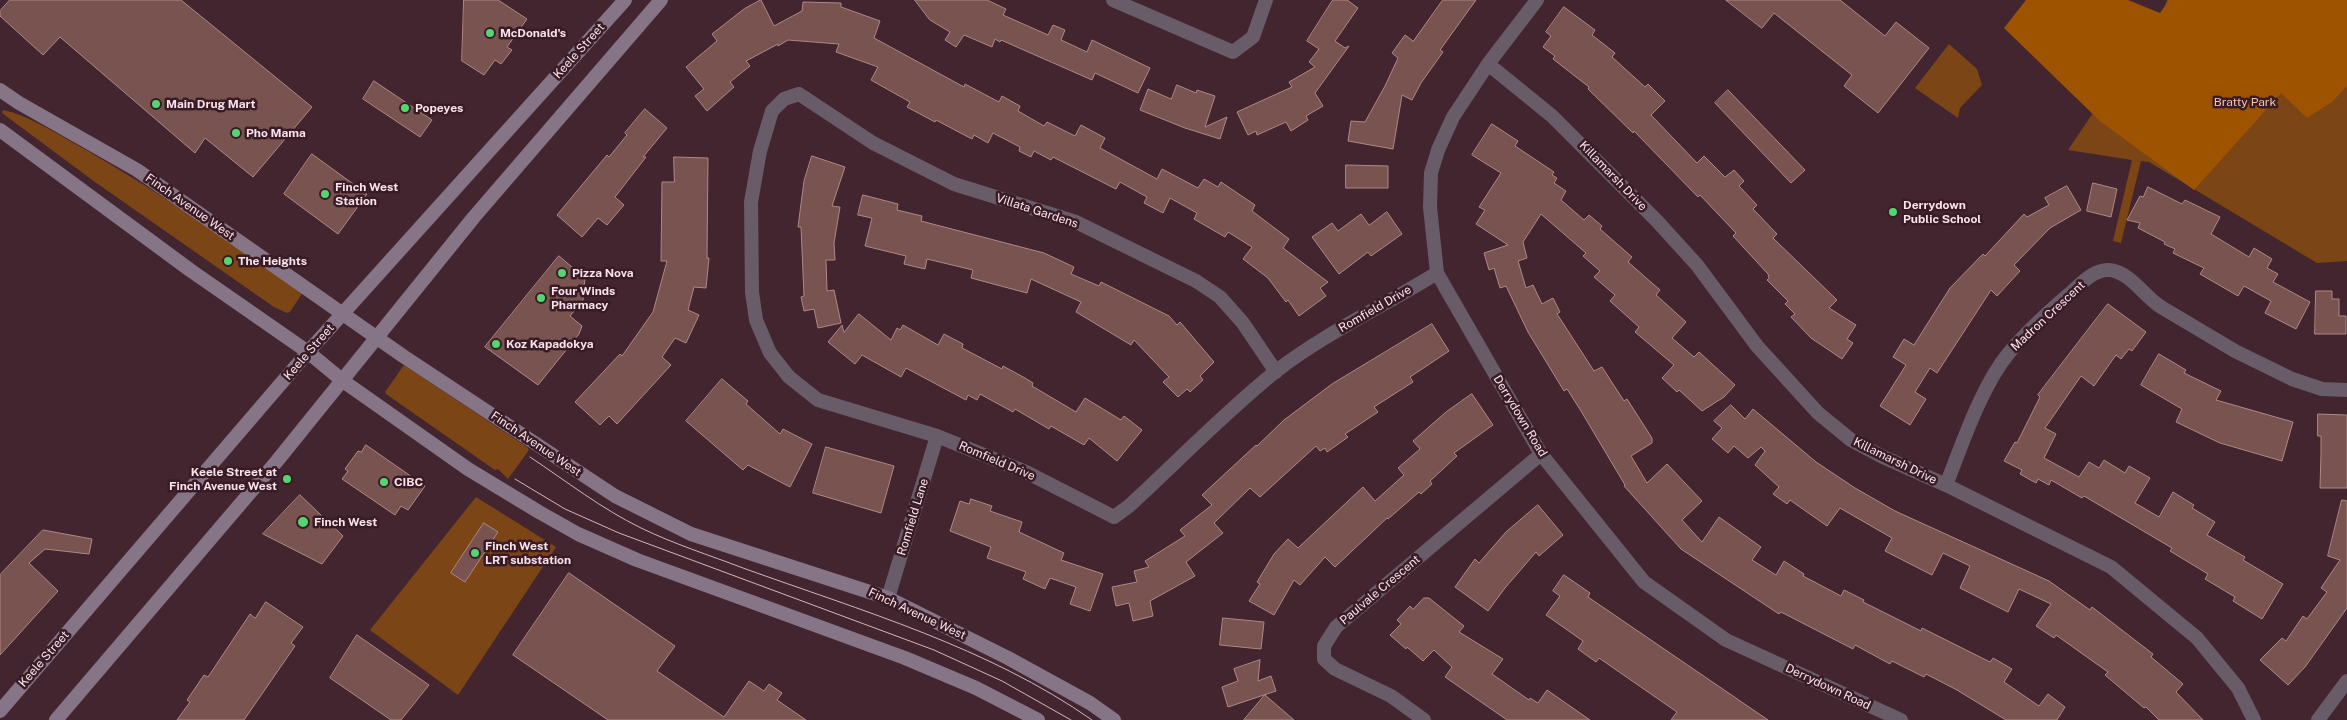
<!DOCTYPE html>
<html>
<head>
<meta charset="utf-8">
<style>
	body { margin:0 }
	canvas { display:block; background:#432530 }
</style>
</head>
<body>
<canvas width="2347" height="720"></canvas>
<script>
const context = document.querySelector('canvas').getContext('2d');
context.lineJoin = 'round';
function fill(path, color) { context.fillStyle = color; context.fill(path, 'evenodd'); }
function stroke(path, color, width, dash) { context.strokeStyle = color; context.lineWidth = width; context.lineCap = dash ? 'butt' : 'round'; context.setLineDash(dash || []); context.stroke(path); }
function drawText(font, color, halo, rows, align = 'center') {
  context.font = font + ' "Public Sans",sans-serif'; context.lineWidth = 5; context.setLineDash([]); context.textBaseline = 'middle'; context.strokeStyle = halo; context.fillStyle = color; for (const [text, x, y, turn = 0] of rows) {
    context.save(); context.translate(x, y); context.rotate((+turn || 0) * Math.PI / 180); context.textAlign = isNaN(turn) ? turn : align; if (halo) context.strokeText(text, 0, 0); context.fillText(text, 0, 0); context.restore();
  }
}
fill(new Path2D(`
	M2167,0H2347V261L2317,263L2149,162L2141,161L2121,243L2113,241L2132,160L2068,150L2138,46L2156,30Z
	M1949,44L1977,69L1982,85L1960,108L1958,118L1915,88Z
	M3,110C28,115 63,137 86,150C161,193 232,243 303,292L290,312L287,313L274,307L95,182L2,113Z
	M404,365L527,447L529,450L508,479L498,469L495,470L386,394L385,392Z
	M476,497L556,547L458,695L370,630Z`), '#7b4516');
fill(new Path2D(`
	M2026,0H2128L2160,13L2169,0H2347V86L2332,102L2307,118L2281,93L2194,190L2101,122L2004,28Z`), '#9e5301');
const building = new Path2D(`
	M10,0H181L312,107L253,177L205,138L195,153L60,37L43,55L0,16V11Z
	M464,0H498L527,19L507,47L512,50L501,64L495,60L484,75L462,61Z
	M761,0L774,26L802,11L803,2L841,3V7L880,21L874,38L964,87L965,84L999,102L1002,96L1020,106L1018,111L1044,126L1047,122L1075,136L1081,125L1105,138L1100,148L1157,179L1162,169L1198,188L1204,179L1218,187L1221,182L1255,205L1252,211L1289,239L1283,248L1328,282L1320,288L1326,296L1299,316L1288,300L1286,302L1268,278L1243,259L1252,247L1228,232L1225,237L1194,219L1197,213L1170,198L1163,213L1144,203L1147,197L1120,182L1116,189L1053,157L1051,160L1034,151L1031,157L1019,151L1020,147L993,133L988,143L974,135L972,139L936,120L935,122L907,107L910,102L871,80L878,67L836,52L839,44L788,40L778,46V44L746,61L750,66L730,82L734,87L707,111L695,96L704,89L686,67L717,41L712,34L744,9Z
	M915,0H987L1006,9L1003,15L1048,35L1053,25L1065,30L1061,40L1087,52L1092,40L1150,68L1138,93L1095,73L1092,80L1001,40L1000,42L995,39L992,47L964,35L956,47L945,40L950,32L930,20Z
	M1333,0H1347L1358,8L1335,41L1345,48L1349,46L1315,93L1323,106L1306,116L1308,120L1291,131L1286,122L1257,135L1256,131L1248,135L1237,112L1292,87L1289,82L1315,67L1309,62L1319,49L1307,41Z
	M1443,0H1476L1440,50L1443,52L1421,83L1412,100L1402,95L1393,149L1348,141L1351,121L1365,122L1385,86L1398,58L1392,53L1405,35L1413,41Z
	M1726,0H1840L1885,36L1896,22L1929,48L1878,113L1844,86L1852,75L1774,13L1762,28Z
	M1564,7L1595,30L1592,35L1615,53L1612,57L1645,87L1648,84L1665,101L1651,115L1697,163L1704,156L1725,177L1734,170L1744,181L1739,186L1757,205L1753,209L1777,234L1773,238L1837,300L1829,308L1856,325L1847,339L1853,343L1842,359L1811,338L1791,317L1795,314L1785,304L1788,301L1767,280L1769,278L1768,274L1733,236L1736,233L1700,195L1698,197L1634,131L1633,133L1588,89L1589,87L1553,59L1555,56L1543,47L1551,36L1546,32Z
	M374,81L432,120L420,137L363,99Z
	M1177,85L1196,93L1197,90L1215,96L1205,127L1227,117L1220,139L1185,128L1140,110L1148,89L1171,99Z
	M1728,90L1805,170L1791,183L1715,103Z
	M645,109L667,128L643,157H646L615,197L624,205L607,225L598,218L582,237L557,215L607,155L609,157L627,135L625,133Z
	M1492,124L1518,141L1515,146L1554,172L1552,175L1557,178L1554,183L1566,191L1561,200L1584,220L1589,215L1602,226L1600,229L1632,257L1628,262L1660,290L1656,295L1686,322L1672,338L1694,357L1699,352L1735,385L1724,397L1702,411L1679,390L1677,392L1662,378L1674,365L1635,332L1639,327L1610,301L1615,295L1594,277L1600,271L1583,256L1586,253L1541,214L1523,242L1527,258L1518,261L1526,288L1533,285L1542,304L1553,298L1560,312L1557,314L1594,371L1602,367L1624,401L1627,399L1652,438V443L1631,456L1647,483L1667,464L1702,501L1682,520L1702,542L1719,517L1761,547L1752,560L1776,575L1784,561L1804,574L1803,576L1841,596L1844,590L1864,600L1863,602L1921,631L1922,628L1990,662L1993,658L2012,669L2004,682L2039,706L2048,694L2065,707L2057,720H2006L1957,690L1926,674L1924,677L1892,661L1890,664L1855,645L1853,649L1781,612L1779,614L1681,549L1624,486L1625,485L1581,411L1567,389L1564,391L1528,332L1506,286L1500,288L1494,268L1489,270L1484,253L1508,245L1476,224L1485,210L1479,207L1501,173L1472,155Z
	M312,154L367,194L338,234L284,194Z
	M812,156L845,167L832,206L840,207L834,243L835,260H826L827,291L834,290L841,323L818,328L814,309L804,311L801,297L804,296L801,227H798L804,181Z
	M674,157L708,158L707,258H709L706,288L694,287L688,310L699,315L686,343L675,338L662,357L671,365L617,424L609,416L600,425L575,402L620,354L622,356L653,312L667,261H661L662,182H674Z
	M1346,165L1388,166V188H1346Z
	M2093,183L2117,189L2111,217L2087,211Z
	M2067,186L2081,210L2050,228L2014,265L2020,271L1997,296L1991,290L1937,373L1930,368L1915,392L1926,399L1910,425L1880,406L1906,365L1893,357L1904,339L1914,345L1950,288L1983,254L1985,256L2024,214L2027,217L2049,205L2045,198Z
	M2148,187L2182,204L2185,200L2220,217L2211,234L2249,257L2254,248L2272,259L2267,268L2278,274L2273,282L2310,302L2296,329L2265,313L2271,301L2244,286L2238,296L2200,274L2204,268L2173,253L2175,249L2164,244L2165,242L2138,228L2140,223L2127,220L2140,196L2143,197Z
	M863,195L898,204L897,210L922,216L921,221L1044,253L1074,267L1071,274L1099,286L1101,282L1169,316L1177,325L1180,322L1214,362L1200,376L1203,380L1190,392L1187,389L1178,397L1163,382L1169,377L1134,340L1131,345L1076,312L1081,302L1031,279L1027,293L971,278L973,270L927,259L925,269L904,264L906,256L865,246L872,218L858,215Z
	M1387,212L1402,234L1371,256L1368,252L1339,274L1312,237L1332,223L1338,231L1361,214L1369,225Z
	M559,256L585,278L583,300L570,316L582,326L579,334L538,385L485,347Z
	M2316,291H2332V299H2339V316H2346V334H2315Z
	M2108,304L2146,332L2132,351L2129,349L2121,359L2116,355L2094,386L2081,376L2045,428L2056,434L2044,458L2079,477L2089,462L2099,468L2104,460L2125,473L2129,466L2150,478L2135,503L2159,517L2173,492L2194,505L2192,508L2215,522L2207,535L2245,557L2243,560L2283,584L2262,619L2233,601L2235,597L2205,579L2208,574L2170,551L2172,548L2084,496L2082,498L2051,480L2049,485L2038,479L2036,483L2020,474L2022,470L2004,461L2015,442L2017,443L2040,397L2038,395Z
	M859,314L891,340L897,328L900,330L903,325L938,345L944,334L963,344L962,348L1002,369L1003,366L1025,378L1033,383L1032,386L1076,412L1085,398L1121,420L1124,416L1142,430L1117,461L1089,438L1084,445L1051,426L1049,429L1015,409L1013,412L980,394L977,400L968,395L966,400L906,368L901,377L862,355L855,364L828,342L842,325L844,332Z
	M1432,324L1449,351L1410,377L1413,382L1374,407L1378,412L1345,434L1348,437L1327,452L1325,448L1320,451L1316,446L1260,497L1250,488L1214,523L1223,533L1186,562L1195,576L1150,601L1153,616L1133,621L1129,603L1116,606L1112,587L1137,582L1134,571L1149,567L1145,561L1185,536L1180,530L1212,505L1202,495L1256,445L1257,446L1284,420L1332,384Z
	M2159,354L2186,370L2184,373L2221,391L2216,400L2293,422L2282,461L2220,443L2176,422L2182,409L2141,385Z
	M722,379L748,401L746,404L780,434L783,429L812,444L790,487L748,465L743,470L686,421Z
	M1472,394L1493,425L1454,453L1457,456L1430,481L1432,484L1421,494L1419,492L1388,519L1387,518L1335,567L1325,557L1300,585L1294,580L1274,615L1249,601L1260,584L1257,582L1274,554L1288,539L1298,548L1363,487L1375,501L1404,475L1398,468L1420,449L1413,441L1446,412Z
	M1731,405L1745,419L1753,409L1816,462L1855,488L1895,511L2049,581L2090,610L2092,607L2153,654L2151,657L2183,684L2176,692L2203,720H2159L2146,707L2144,708L2105,675L2108,672L2056,635L2054,638L2036,626L2051,604L2019,589L2008,612L1960,588L1970,566L1943,553L1932,575L1885,551L1892,538L1840,508L1827,526L1790,500L1787,504L1773,494L1779,487L1755,465L1765,451L1761,447L1748,458L1734,446L1728,453L1712,439L1722,428L1714,421Z
	M2318,414L2347,415V488H2320L2321,453V436H2318Z
	M366,445L425,486L408,510L401,506L395,515L342,479L348,471L345,469L358,451L361,452Z
	M826,447L894,466L881,513L813,493Z
	M300,495L343,536L322,564L263,534Z
	M971,499L992,506L990,511L1022,522L1019,532L1064,553L1061,560L1103,574L1090,611L1070,604L1076,587L1050,578L1045,589L1023,579L1026,572L987,558L991,547L950,531L960,501L969,504Z
	M2342,500L2347,501V608L2305,667L2288,685L2260,660L2282,638L2286,641L2303,616L2307,619L2327,592L2321,588L2340,560L2328,556Z
	M1538,505L1563,535L1539,556L1536,552L1505,588L1488,611L1455,587L1475,559L1479,563L1506,532Z
	M484,523L498,532L465,582L451,573Z
	M43,530L92,539L89,554L45,549L29,563L58,591L0,655V575Z
	M569,573L675,646L657,671L724,717L749,681L764,691L769,684L782,693L777,700L806,720H608L513,655Z
	M1564,575L1590,593L1588,597L1768,720H1671L1677,712L1599,658L1596,662L1578,649L1583,641L1546,615L1560,596L1553,591Z
	M1424,598H1429L1464,626L1459,632L1503,659L1492,674L1529,700L1530,698L1538,703L1547,690L1590,720H1507L1445,677L1452,667L1434,650L1423,661L1407,647L1406,649L1390,635L1401,624L1397,620L1410,606L1413,609Z
	M266,602L303,627L291,643L295,646L244,720H177L190,702L187,700L204,675L208,677L250,614L255,618Z
	M1223,618L1264,622L1261,649L1220,645Z
	M357,635L429,685L401,720H391L330,678Z
	M1260,660L1258,681L1271,676L1276,691L1228,707L1222,687L1238,681L1234,669Z
	M1265,695L1294,720H1244Z`);
fill(building, '#78534f');
stroke(building, '#af8883', 1);
stroke(new Path2D(`
	M1113,0L1233,52L1253,37L1266,0
	M1537,0L1488,64L1453,117L1438,150L1431,173L1430,207L1437,273L1541,454L1644,582L1726,640L1901,720
	M1488,64L1552,116L1657,221L1697,265L1757,346L1818,413L1851,440L1883,457L1946,485L2111,567L2197,638L2238,688L2254,720
	M1276,372L1243,323L1220,297L1196,281L1076,222L954,184L873,143L799,94L784,99L772,111L760,151L751,202L752,292L756,320L770,353L789,377L818,400L937,436L1026,472L1114,517L1129,506C1177,462 1224,413 1275,372C1325,333 1384,306 1437,273
	M1946,485C1962,445 1981,387 2008,354C2025,333 2047,313 2068,295C2079,286 2093,269 2109,270C2129,271 2144,296 2161,307L2235,351L2292,379L2322,389L2347,390
	M888,598L937,436
	M1424,720L1391,696L1335,669L1324,659V646L1336,627L1541,454
	M2318,720L2347,681`), '#675c67', 14);
stroke(new Path2D(`
	M0,90L19,103L137,170L403,356L615,496L691,534L888,598L1008,658L1090,703L1114,720
	M0,130L190,270L308,352L343,381L468,469L539,512L578,534L637,560L905,658L976,688L1038,720
	M0,711L308,352L625,0
	M56,720L277,461L474,217L661,0`), '#867586', 14);
stroke(new Path2D(`
	M530,457C566,481 602,509 641,528C674,544 709,555 743,568C862,611 988,647 1092,720
	M515,479L565,509L619,533L934,650L1002,681L1071,720`), '#cdb6be', 1);
for (const [x, y, r, color] of [
	[490,33,5,"#53d672"],
	[156,104,5,"#53d672"],
	[405,108,5,"#53d672"],
	[236,133,5,"#53d672"],
	[325,194,5,"#53d672"],
	[1893,212,5,"#53d672"],
	[228,261,5,"#53d672"],
	[562,273,5,"#53d672"],
	[541,298,5,"#53d672"],
	[496,344,5,"#53d672"],
	[287,479,5,"#53d672"],
	[384,482,5,"#53d672"],
	[303,522,6,"#53d672"],
	[475,553,5,"#53d672"]
]) { const dot = new Path2D(); dot.arc(x, y, r, 0, 2 * Math.PI); context.fillStyle = color; context.fill(dot); stroke(dot, '#391b26', 2); }
drawText('bold 12px', '#f8e3ea', '#391b26', [
	["McDonald's",500,33],
	["Main Drug Mart",166,104],
	["Popeyes",415,108],
	["Pho Mama",246,133],
	["Finch West",335,187],
	["Station",335,201],
	["Derrydown",1903,205],
	["Public School",1903,219],
	["The Heights",238,261],
	["Pizza Nova",572,273],
	["Four Winds",551,291],
	["Pharmacy",551,305],
	["Koz Kapadokya",506,344],
	["Keele Street at",277,472,"right"],
	["Finch Avenue West",277,486,"right"],
	["CIBC",394,482],
	["Finch West",314,522],
	["Finch West",485,546],
	["LRT substation",485,560]
], 'left');
drawText('12px', '#f8e3ea', '#391b26', [
	["Keele Street",579,51,-48],
	["Killamarsh Drive",1613,176,46],
	["Finch Avenue West",190,207,35],
	["Villata Gardens",1037,211,18],
	["Romfield Drive",1375,309,-30],
	["Madron Crescent",2048,316,-43],
	["Keele Street",309,352,-49],
	["Derrydown Road",1520,416,59],
	["Finch Avenue West",536,444,34],
	["Romfield Drive",997,461,23],
	["Killamarsh Drive",1895,461,26],
	["Romfield Lane",913,517,-73],
	["Paulvale Crescent",1380,590,-40],
	["Finch Avenue West",917,614,25],
	["Keele Street",44,659,-49],
	["Derrydown Road",1828,687,25]
]);
drawText('12px', '#f2c8aa', '#391b26', [
	["Bratty Park",2245,102]
]);
</script>
</body>
</html>
